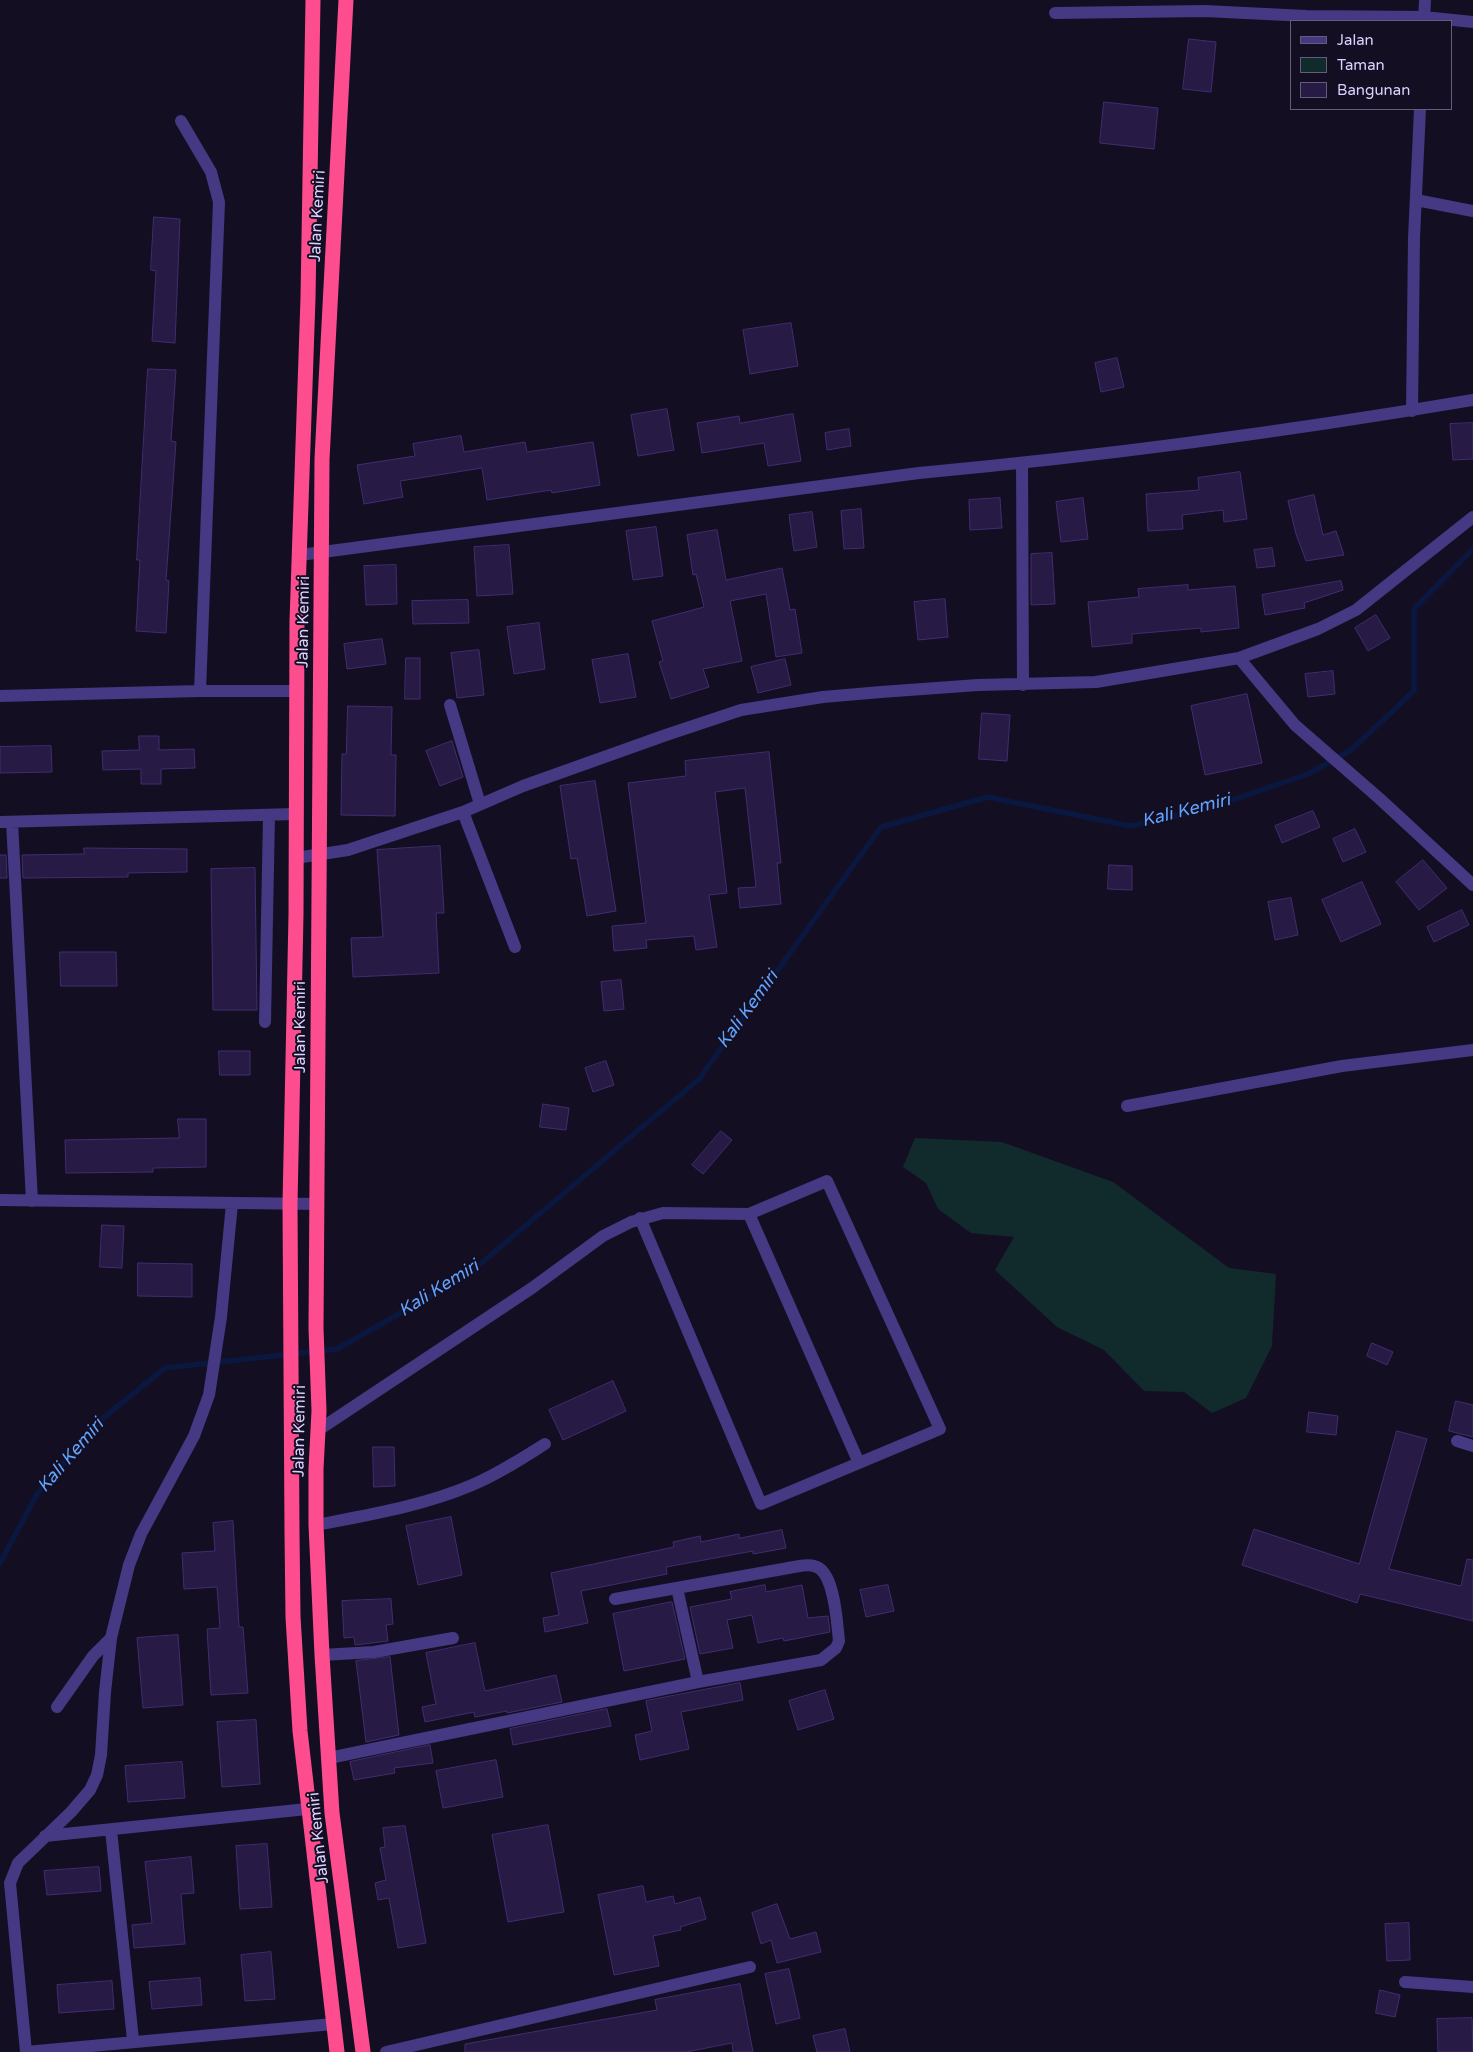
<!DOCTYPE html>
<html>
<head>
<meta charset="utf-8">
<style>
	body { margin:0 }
	#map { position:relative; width:1473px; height:2052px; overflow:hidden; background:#140e23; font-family:"Varela Round",sans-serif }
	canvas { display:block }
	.legend { position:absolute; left:1290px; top:20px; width:162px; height:90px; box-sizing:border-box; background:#140e23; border:1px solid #645c7b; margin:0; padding:6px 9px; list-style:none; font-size:15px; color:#dbd1ff }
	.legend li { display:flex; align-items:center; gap:10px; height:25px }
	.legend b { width:25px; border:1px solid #645c7b }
</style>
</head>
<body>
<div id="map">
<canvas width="1473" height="2052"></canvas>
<ul class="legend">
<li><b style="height:6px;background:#443982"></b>Jalan</li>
<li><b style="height:14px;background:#112b2d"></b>Taman</li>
<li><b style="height:14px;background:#271a44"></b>Bangunan</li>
</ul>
</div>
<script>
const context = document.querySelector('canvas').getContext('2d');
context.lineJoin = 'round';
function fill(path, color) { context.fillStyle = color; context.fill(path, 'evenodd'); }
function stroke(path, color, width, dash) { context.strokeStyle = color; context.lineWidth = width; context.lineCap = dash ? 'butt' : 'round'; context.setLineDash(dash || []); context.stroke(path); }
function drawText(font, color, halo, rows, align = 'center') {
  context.font = font + ' "Varela Round",sans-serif'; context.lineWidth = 4; context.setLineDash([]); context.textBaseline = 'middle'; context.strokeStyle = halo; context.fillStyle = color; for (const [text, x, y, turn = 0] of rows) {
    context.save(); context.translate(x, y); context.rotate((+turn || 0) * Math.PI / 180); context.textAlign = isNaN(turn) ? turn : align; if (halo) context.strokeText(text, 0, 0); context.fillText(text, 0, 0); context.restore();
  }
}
fill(new Path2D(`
	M915,1138L1002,1142L1113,1182L1229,1268L1276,1274L1272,1346L1246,1398L1212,1413L1184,1392L1144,1391L1104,1350L1057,1327L995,1270L1014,1237L971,1233L938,1209L926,1183L903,1167Z`), '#112b2d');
stroke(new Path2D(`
	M0,1563L37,1494L102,1419L165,1368L337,1349L466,1276L699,1079L881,827L988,797L1130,826L1203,810L1308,774L1351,750L1414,691V609L1473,549`), '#0a1840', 5.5);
const building = new Path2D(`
	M1189,39L1216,42L1211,92L1183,89Z
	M1104,102L1158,108L1154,149L1100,143Z
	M154,217L180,219L175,343L152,341L156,271L151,270Z
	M791,323L798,366L750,374L743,330Z
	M1117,358L1124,387L1101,392L1095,363Z
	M148,369L176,370L171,441L176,442L166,580L169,581L166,633L136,631L140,560H137Z
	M667,409L674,450L638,456L631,415Z
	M793,414L801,461L768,466L764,443L702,453L697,423L739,416L740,423Z
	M1473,423V459L1453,460L1450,424Z
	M849,429L851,446L827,450L825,433Z
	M461,436L464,452L525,442L527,452L593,442L600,485L552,493L551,490L487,500L482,468L400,481L403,497L364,504L357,465L415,456L413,444Z
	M1240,472L1247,519L1224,522L1223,510L1182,515L1183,529L1148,531L1146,494L1199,490L1198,478Z
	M1314,495L1323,535L1336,531L1344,555L1306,561L1296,534L1288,501Z
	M1000,498L1002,528L970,530L969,500Z
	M1083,498L1088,539L1061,542L1056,502Z
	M861,509L864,548L844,549L841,511Z
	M812,512L817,547L794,551L789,515Z
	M656,527L663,576L633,580L626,531Z
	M717,530L726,580L782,568L790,610L795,609L802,653L776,657L766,594L730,601L742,661L703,669L709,687L671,699L659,662L663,661L652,621L704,607L696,574L693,575L687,535Z
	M509,545L513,594L477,596L474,547Z
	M1272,548L1275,566L1257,568L1254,550Z
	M1052,553L1055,604L1031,605V554Z
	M396,565L397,604L366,605L364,566Z
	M1341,581L1343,590L1304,603L1305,608L1265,615L1262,595Z
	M1188,585V590L1235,586L1239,628L1201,632V628L1132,634V643L1092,647L1088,602L1139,597L1138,589Z
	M945,599L948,637L918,640L914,602Z
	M468,600L469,623L413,624L412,601Z
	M1376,615L1390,638L1368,651L1355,628Z
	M539,623L545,669L514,674L507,627Z
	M382,639L386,664L347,669L344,644Z
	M479,650L484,695L457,698L451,653Z
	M628,654L636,697L600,703L592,660Z
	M406,658H420V699H405Z
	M785,659L791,685L758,693L751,667Z
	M1333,671L1335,694L1308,697L1305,674Z
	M1247,694L1262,763L1205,775L1191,706Z
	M348,706L392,707L391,755H396L395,816L341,815L342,754H346Z
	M982,713L1010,715L1007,761L979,759Z
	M139,736H159V750L194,749L195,768L161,769V784H141V769L103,770L102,751L139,750Z
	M452,741L463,777L440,786L426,751Z
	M51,746L52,772L0,773V747Z
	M769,752L781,863H777L781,904L740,908L738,888L756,887L745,788L715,792L727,893L709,895L717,947L696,950L694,936L646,940L647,948L614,951L612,926L646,923L628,783L686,776L685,761Z
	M595,781L616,911L587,916L577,858L571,859L560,786Z
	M1313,811L1320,827L1282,843L1275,826Z
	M1355,829L1366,852L1343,862L1333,839Z
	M440,846L444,913H436L439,973L353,977L351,938L383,937L377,850Z
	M84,848L187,849V872L128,873V877L23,878L22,855L84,854Z
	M0,855H6L7,878H0Z
	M1423,860L1447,888L1419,910L1396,882Z
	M1109,865L1132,866V890L1108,889Z
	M255,868L257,1010H213L211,869Z
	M1362,882L1381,924L1341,942L1322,900Z
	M1291,898L1298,935L1275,940L1268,902Z
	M1462,910L1469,925L1434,942L1427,927Z
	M60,952H116L117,986H61Z
	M621,980L624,1009L604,1011L601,982Z
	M219,1051H250V1075H220Z
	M606,1061L614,1085L593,1092L585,1068Z
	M543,1104L569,1108L566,1130L540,1127Z
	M178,1119H206V1167L153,1168V1172L66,1173L65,1140L179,1138Z
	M721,1131L732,1140L703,1174L692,1165Z
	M102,1225L124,1226L122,1268L100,1267Z
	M138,1263L192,1264V1297L138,1296Z
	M1372,1343L1393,1352L1387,1365L1367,1356Z
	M613,1381L626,1411L563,1440L549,1410Z
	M1456,1401L1473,1405V1437L1449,1431Z
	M1309,1412L1338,1416L1336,1435L1307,1432Z
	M1397,1431L1427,1439L1389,1569L1461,1586L1467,1559L1473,1560V1621L1360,1594L1357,1603L1242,1565L1254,1529L1359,1564Z
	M373,1447H394L395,1486L374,1487Z
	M451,1517L462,1575L418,1585L406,1526Z
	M233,1521L239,1627H243L248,1693L211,1695L207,1629L220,1628L217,1587L184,1589L182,1553L215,1551L213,1523Z
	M782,1530L786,1548L753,1554V1551L666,1567L667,1574L581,1591L588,1623L545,1632L543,1618L559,1615L551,1573L674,1547L673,1542L700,1536L701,1542L739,1534V1538Z
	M765,1585L766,1592L802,1585L808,1618L828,1616L830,1632L784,1641L783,1638L758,1643L752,1615L727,1620L733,1648L700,1654L690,1607L732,1599L730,1592Z
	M888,1585L894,1611L866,1617L860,1590Z
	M391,1599L393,1624L386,1625L388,1641L355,1645L354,1637L344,1638L342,1601Z
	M672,1602L685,1659L624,1671L613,1614Z
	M178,1635L183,1705L143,1708L137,1638Z
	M475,1643L485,1691L556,1675L562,1702L507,1713V1711L475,1717L474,1712L425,1722L422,1707L436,1704L426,1653Z
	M390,1657L399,1735L366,1742L356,1661Z
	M740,1683L743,1700L681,1712L689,1749L640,1760L635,1735L652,1731L646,1701Z
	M825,1690L834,1719L798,1730L789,1701Z
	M607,1709L611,1726L513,1745L510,1729Z
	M256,1720L260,1784L222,1787L217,1722Z
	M430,1745L433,1763L394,1768L395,1773L354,1780L350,1762Z
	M496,1760L503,1797L443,1808L436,1771Z
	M182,1762L185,1798L128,1802L125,1766Z
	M548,1825L564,1912L508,1922L492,1835Z
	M405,1826L426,1943L398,1948L389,1898L378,1900L375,1883L386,1880L380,1848L385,1847L383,1828Z
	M267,1844L272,1907L240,1909L236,1846Z
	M191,1857L194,1893L181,1894L185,1944L134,1948L132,1925L152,1923L145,1862Z
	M99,1867L101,1891L47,1895L44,1871Z
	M643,1886L646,1902L673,1896L675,1904L700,1897L706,1919L680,1927L681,1930L653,1936L659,1966L614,1975L598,1895Z
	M777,1904L790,1939L816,1932L821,1952L777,1963L771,1940L761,1944L752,1913Z
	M1409,1923L1410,1960L1387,1961L1385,1924Z
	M271,1952L275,1999L245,2001L241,1955Z
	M789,1969L800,2018L776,2024L765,1974Z
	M200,1978L202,2005L152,2009L149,1982Z
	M112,1981L114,2009L59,2013L57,1985Z
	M740,1984L753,2052H733L732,2043L686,2052H465V2044L657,2010L655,2000Z
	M1380,1990L1400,1995L1395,2017L1376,2013Z
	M1472,2018L1473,2052H1438L1437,2019Z
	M845,2029L850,2052H817L813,2036Z`);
fill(building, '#271a44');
stroke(building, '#412d70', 1);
stroke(new Path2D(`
	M1055,13L1205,11L1306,16L1424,17L1473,22
	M1424,21L1425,0
	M181,121L211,172L219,202L200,691
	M1416,200L1473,211
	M1412,411L1414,238L1420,109
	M1022,463L1023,685
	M300,555L919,473C1105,456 1290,431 1473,400
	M1239,658L1295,725L1380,799L1473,885
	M0,696L200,691H298
	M450,705L480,804
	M463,812L515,947
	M0,822L295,814
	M12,822L32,1201
	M296,858L348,850L369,843L463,812L523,786L666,735L741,710L823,697L881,692L978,685L1096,682L1239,658L1318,629L1356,610L1473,517
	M265,1022L269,815
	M1127,1106L1342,1066L1473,1050
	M0,1200L318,1204
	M749,1214L859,1463
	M317,1431L532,1288L603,1236L631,1222L663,1213L749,1214L827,1181L940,1429L761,1504L640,1218
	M1457,1441L1473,1446
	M316,1525C368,1515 423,1506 472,1485C498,1474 521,1459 545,1444
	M677,1588L698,1682
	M322,1655L374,1652L453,1638
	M57,1707L93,1656L111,1638
	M329,1758L698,1682L821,1660L836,1648L839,1641C837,1624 835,1570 814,1566C808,1564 800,1566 794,1567L615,1599
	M111,1830L133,2040
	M45,1836L307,1809
	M1405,1982L1473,1987
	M26,2052L10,1883L18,1863L71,1812L90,1790L97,1775L101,1755L105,1692L111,1638L129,1565L141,1534L194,1436L209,1395L221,1317L232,1204
	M26,2052L333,2024
	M386,2052L750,1967`), '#443982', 12);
stroke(new Path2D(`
	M313,0L308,298L297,621L296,915L290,1204L292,1532L293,1617L300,1731L337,2052
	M346,0L322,459L316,1328L319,1411L316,1469V1525L322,1655L332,1813L363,2052`), '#fd4d8f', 15);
drawText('16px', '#dbd1ff', '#140e23', [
	["Jalan Kemiri",318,216,-87],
	["Jalan Kemiri",304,622,-89],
	["Jalan Kemiri",301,1027,-90],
	["Jalan Kemiri",300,1431,-89],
	["Jalan Kemiri",319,1838,-96]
]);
drawText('italic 18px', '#60a4fe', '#140e23', [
	["Kali Kemiri",1186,811,-14],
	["Kali Kemiri",748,1010,-54],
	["Kali Kemiri",439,1289,-32],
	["Kali Kemiri",71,1456,-49]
]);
</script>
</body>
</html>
